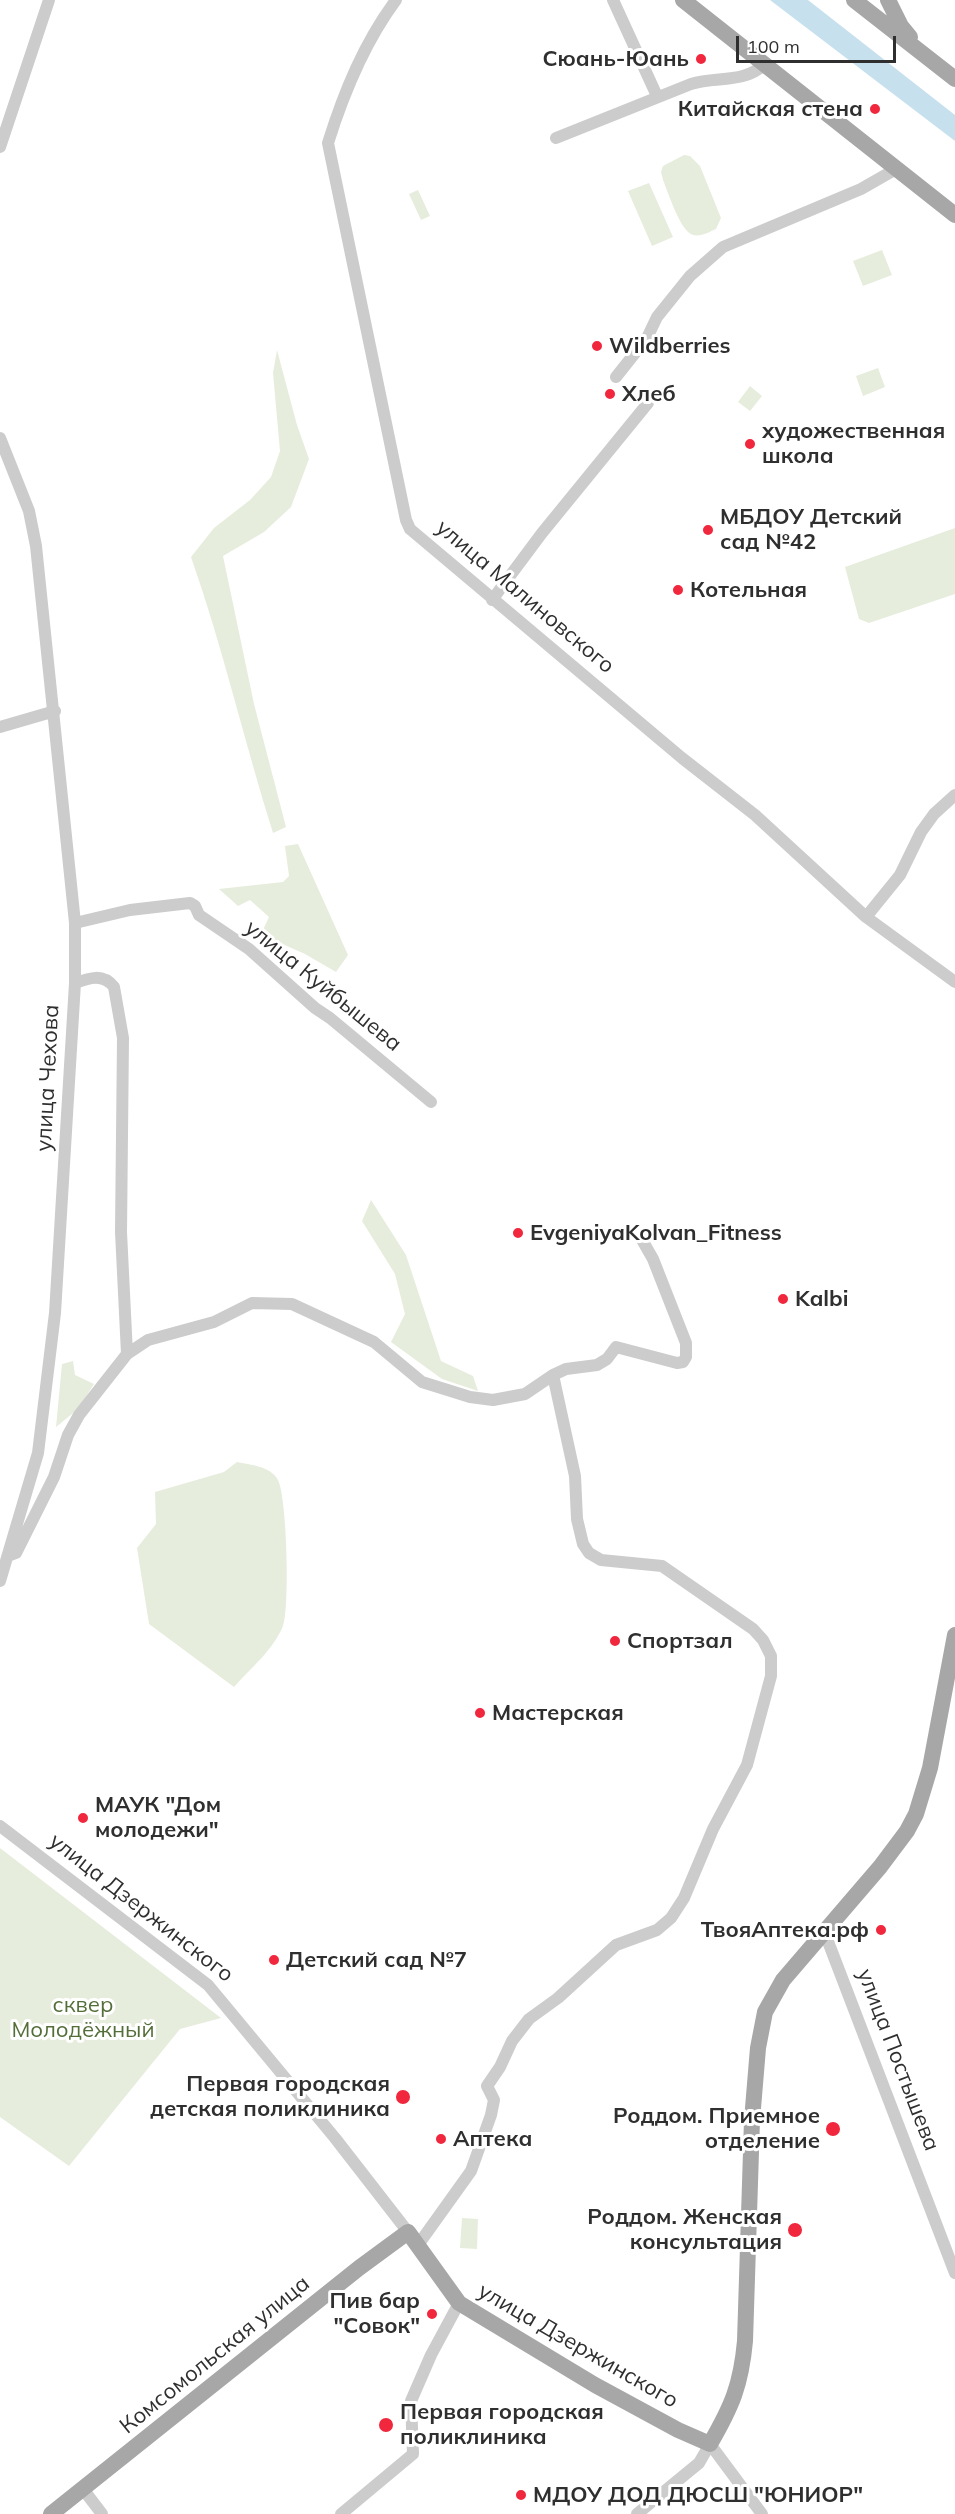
<!DOCTYPE html>
<html>
<head>
<meta charset="utf-8">
<style>
	body { margin:0 }
	#map { position:relative; width:955px; height:2514px; overflow:hidden; background:#fff; font-family:Mulish,sans-serif }
	canvas { display:block }
	.scale { position:absolute; left:736px; top:36px; width:160px; height:27px; box-sizing:border-box; border:3px solid #2f2f2f; border-top:0; padding-left:8px; font-size:18px; line-height:21px; white-space:nowrap; color:#2f2f2f; -webkit-text-stroke:4px #fff; paint-order:stroke }
</style>
</head>
<body>
<div id="map">
<canvas width="955" height="2514"></canvas>
<div class="scale">100 m</div>
</div>
<script>
const context = document.querySelector('canvas').getContext('2d');
context.lineJoin = 'round';
function fill(path, color) { context.fillStyle = color; context.fill(path, 'evenodd'); }
function stroke(path, color, width, dash) { context.strokeStyle = color; context.lineWidth = width; context.lineCap = dash ? 'butt' : 'round'; context.setLineDash(dash || []); context.stroke(path); }
function drawText(font, color, halo, rows, align = 'center') {
  context.font = font + ' Mulish,sans-serif'; context.lineWidth = 6; context.setLineDash([]); context.textBaseline = 'middle'; context.strokeStyle = halo; context.fillStyle = color; for (const [text, x, y, turn = 0] of rows) {
    context.save(); context.translate(x, y); context.rotate((+turn || 0) * Math.PI / 180); context.textAlign = isNaN(turn) ? turn : align; if (halo) context.strokeText(text, 0, 0); context.fillText(text, 0, 0); context.restore();
  }
}
fill(new Path2D(`
	M684,155L690,156L700,166L721,218L716,229C709,232 701,237 693,235C680,231 668,192 663,180L661,172L663,166Z
	M649,183L673,237L652,246L628,191Z
	M418,190L430,216L421,220L409,194Z
	M882,250L892,275L863,286L853,261Z
	M277,350L297,425L309,459L291,507L264,532L223,556L254,704L286,827L273,833C244,741 223,648 191,557L214,528L250,500L271,477L280,451L273,373Z
	M878,368L885,387L863,396L856,376Z
	M750,386L762,396L750,411L738,402Z
	M955,528V594L869,623L859,619L845,567Z
	M298,844L348,955L336,972L305,954L271,939L262,932L269,917L250,900L238,906L219,889L283,882L289,876L285,846Z
	M371,1200L406,1255L441,1361L473,1376L478,1391L442,1379L391,1342L405,1314L395,1274L362,1221Z
	M73,1361L75,1375L94,1384L78,1409L56,1427L62,1364Z
	M237,1462C250,1465 271,1466 278,1480C287,1498 290,1608 283,1626C273,1650 251,1668 234,1687L149,1624L137,1548L156,1524L155,1492L224,1472Z
	M0,1848L221,2018L180,2029L69,2166L0,2117Z
	M462,2218L478,2219L477,2249L460,2248Z`), '#e6eddc');
fill(new Path2D(`
	M770,0H808L955,115V141Z`), '#c7e0ee');
stroke(new Path2D(`
	M396,0C364,43 344,92 328,143L406,520L410,529L682,758L755,815L866,917L955,982
	M613,0L657,96
	M556,138L691,84C717,76 743,84 765,64
	M0,147L49,0
	M616,377L647,338L657,317L690,276L723,247L861,189L896,169
	M0,438L29,511L36,546L75,923V983L55,1313L38,1453L0,1581
	M492,600L542,533L648,403
	M0,727L55,711
	M866,917L900,875L921,832L934,814L955,795
	M75,923L130,910L190,903L195,906L199,915L249,949L315,1008L330,1018L431,1102
	M75,983C89,978 103,973 114,987L123,1038L121,1232L127,1354
	M8,1556L16,1553L54,1477L68,1435L79,1415L127,1354L148,1340L214,1322L252,1303L292,1304L374,1342L422,1382L470,1397L493,1400L525,1394L553,1375L566,1369L597,1365L607,1359L616,1347L677,1363L683,1362L686,1357V1343L653,1259L641,1238
	M0,1826L208,1985L335,2138L408,2232
	M824,1931L955,2273
	M418,2245L471,2171L491,2115L494,2100L487,2086L500,2067L512,2041L529,2019L558,1998L616,1945L657,1930L671,1918L684,1898L713,1829L747,1765L771,1676V1656L763,1640L753,1629L662,1566L601,1560L589,1553L583,1544L577,1519L575,1476L553,1375
	M83,2489L102,2514
	M341,2514L413,2454L411,2401L431,2355L459,2303
	M637,2514L699,2463L710,2444L762,2514`), '#ccc', 12);
stroke(new Path2D(`
	M683,0L955,215
	M854,0L955,79
	M888,0L901,26L910,37
	M51,2514L359,2268L408,2232L459,2303L595,2385L678,2430L710,2444C732,2406 741,2385 745,2341L752,2120L758,2048L765,2012L783,1980L880,1867L907,1831L916,1814L930,1768L955,1635`), '#a7a7a7', 16);
for (const [x, y, r, color] of [
	[701,59,6,"#f0273d"],
	[875,109,6,"#f0273d"],
	[597,346,6,"#f0273d"],
	[610,394,6,"#f0273d"],
	[750,444,6,"#f0273d"],
	[708,530,6,"#f0273d"],
	[678,590,6,"#f0273d"],
	[518,1233,6,"#f0273d"],
	[783,1299,6,"#f0273d"],
	[615,1641,6,"#f0273d"],
	[480,1713,6,"#f0273d"],
	[83,1818,6,"#f0273d"],
	[881,1930,6,"#f0273d"],
	[274,1960,6,"#f0273d"],
	[403,2097,8,"#f0273d"],
	[833,2129,8,"#f0273d"],
	[441,2139,6,"#f0273d"],
	[795,2230,8,"#f0273d"],
	[432,2314,6,"#f0273d"],
	[386,2425,8,"#f0273d"],
	[521,2495,6,"#f0273d"]
]) { const dot = new Path2D(); dot.arc(x, y, r, 0, 2 * Math.PI); context.fillStyle = color; context.fill(dot); stroke(dot, '#fff', 2); }
drawText('bold 22px', '#2f2f2f', '#fff', [
	["Сюань-Юань",689,59,"right"],
	["Китайская стена",863,109,"right"],
	["Wildberries",609,346],
	["Хлеб",622,394],
	["художественная",762,431],
	["школа",762,456],
	["МБДОУ Детский",720,517],
	["сад №42",720,542],
	["Котельная",690,590],
	["EvgeniyaKolvan_Fitness",530,1233],
	["Kalbi",795,1299],
	["Спортзал",627,1641],
	["Мастерская",492,1713],
	["МАУК \"Дом",95,1805],
	["молодежи\"",95,1830],
	["ТвояАптека.рф",869,1930,"right"],
	["Детский сад №7",286,1960],
	["Первая городская",390,2084,"right"],
	["детская поликлиника",390,2109,"right"],
	["Роддом. Приемное",820,2116,"right"],
	["отделение",820,2141,"right"],
	["Аптека",453,2139],
	["Роддом. Женская",782,2217,"right"],
	["консультация",782,2242,"right"],
	["Пив бар",420,2301,"right"],
	["\"Совок\"",420,2326,"right"],
	["Первая городская",400,2412],
	["поликлиника",400,2437],
	["МДОУ ДОД ДЮСШ \"ЮНИОР\"",533,2495]
], 'left');
drawText('22px', '#2f2f2f', '#fff', [
	["улица Малиновского",525,597,40],
	["улица Куйбышева",323,986,39],
	["улица Чехова",48,1078,-87],
	["улица Дзержинского",141,1908,38],
	["улица Постышева",898,2060,69],
	["улица Дзержинского",578,2346,30],
	["Комсомольская улица",215,2355,-39]
]);
drawText('22px', '#546e39', '#fff', [
	["сквер",83,2005],
	["Молодёжный",83,2030]
]);
</script>
</body>
</html>
